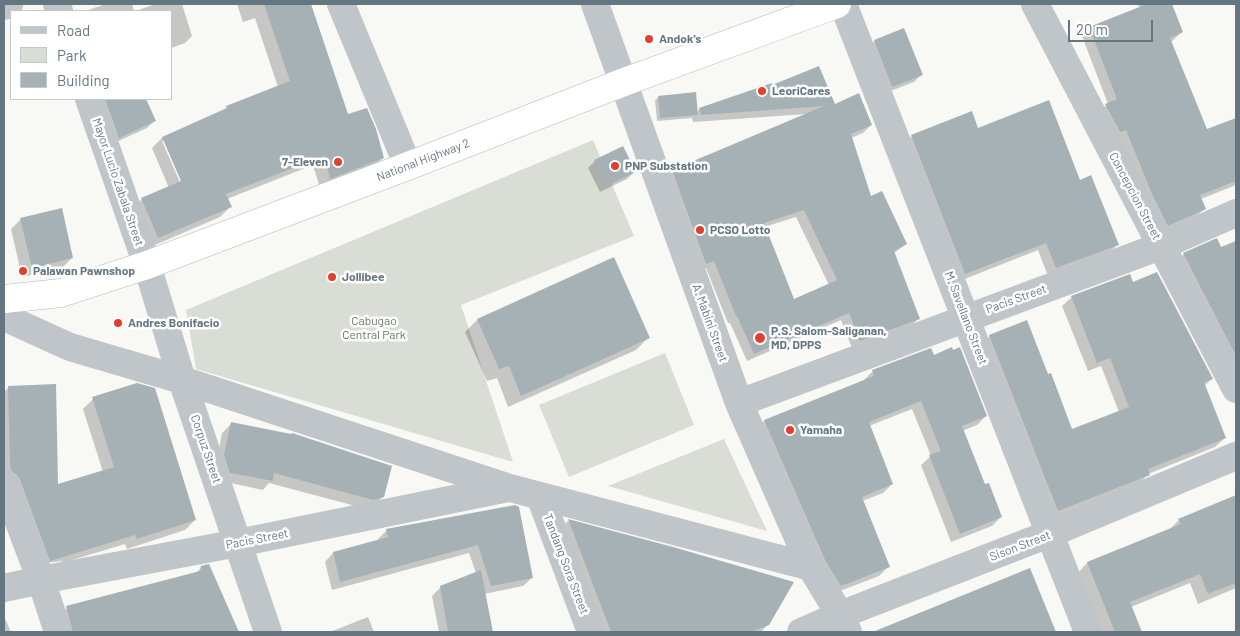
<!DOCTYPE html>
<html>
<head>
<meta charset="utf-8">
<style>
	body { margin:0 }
	#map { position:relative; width:1240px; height:636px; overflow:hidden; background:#f8f8f5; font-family:Barlow,sans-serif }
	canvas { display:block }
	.frame { position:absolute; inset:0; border:5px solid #647780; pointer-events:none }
	.legend { position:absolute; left:10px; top:10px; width:162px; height:90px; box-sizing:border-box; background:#fff; border:1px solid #c1c9cc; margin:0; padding:6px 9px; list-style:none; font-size:15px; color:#647780 }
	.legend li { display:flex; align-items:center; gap:10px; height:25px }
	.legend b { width:25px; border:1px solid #c1c9cc }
	.scale { position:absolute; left:1068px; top:20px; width:85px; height:22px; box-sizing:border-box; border:2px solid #647780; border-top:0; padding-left:6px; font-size:15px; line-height:18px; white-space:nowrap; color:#647780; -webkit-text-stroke:4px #fff; paint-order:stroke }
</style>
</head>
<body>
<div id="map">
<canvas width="1240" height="636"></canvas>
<div class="frame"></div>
<ul class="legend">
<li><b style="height:6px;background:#bfc5c8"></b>Road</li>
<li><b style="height:14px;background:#d9ddd5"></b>Park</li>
<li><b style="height:14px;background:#a6b1b5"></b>Building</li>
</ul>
<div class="scale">20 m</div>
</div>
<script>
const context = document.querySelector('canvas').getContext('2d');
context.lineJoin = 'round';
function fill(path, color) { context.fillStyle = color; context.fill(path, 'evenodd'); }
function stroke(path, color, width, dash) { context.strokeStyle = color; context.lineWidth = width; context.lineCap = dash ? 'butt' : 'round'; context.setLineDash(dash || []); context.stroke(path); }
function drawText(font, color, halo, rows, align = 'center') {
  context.font = font + ' Barlow,sans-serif'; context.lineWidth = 5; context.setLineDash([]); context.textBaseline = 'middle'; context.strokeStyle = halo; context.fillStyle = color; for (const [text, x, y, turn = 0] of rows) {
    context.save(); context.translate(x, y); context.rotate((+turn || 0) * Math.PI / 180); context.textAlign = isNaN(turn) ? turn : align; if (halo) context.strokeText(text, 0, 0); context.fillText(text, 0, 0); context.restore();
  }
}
fill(new Path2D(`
	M593,140L634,236L461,305L513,462L196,369L186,310Z
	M665,353L694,425L569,477L539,405Z
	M724,439L767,531L608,486Z`), '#d9ddd5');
fill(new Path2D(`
	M106,4H132L134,11H85Z
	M156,4H182L192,36L185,43L171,48V11H135Z
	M237,4H292L298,24L347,116L383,158L373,168L320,188L313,165L227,199L230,207L220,217L148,248L132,210L142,199L169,188L152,148L162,138L223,111L227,107L278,87L255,18L243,22ZM162,141H165L185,186L182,187Z
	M1138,4H1171L1182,32L1171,42L1206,131L1236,119V185L1201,199L1204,209L1196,217L1160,233L1097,113L1108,104L1082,36L1090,28L1140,8Z
	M875,41L921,75L914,82L885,93L868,48Z
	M772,86L834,106L871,125L863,133L851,138L871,198L906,244L893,254L918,319L911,326L852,348L841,320L747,361L730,323H728L706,268L698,271L665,179L672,172L807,114L693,122L692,118L657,121L655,100L659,97L696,113L700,109ZM796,217L829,285L793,301L764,227Z
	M97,99H145L154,121L147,128L112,144Z
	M978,130L1079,181L1117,245L1109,253L1048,276L1038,250L957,282L904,144L912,136Z
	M595,161L634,172L627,179L600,192L588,168Z
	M21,219L72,258L62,268L22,277L11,229Z
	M1217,240L1220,249L1236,242V373L1177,261L1184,254Z
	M1132,283L1212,379L1204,386L1225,438L1215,447L1148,474L1139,484L1048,520L980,345L990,336L1047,375L1072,431L1119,412L1101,366L1088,371L1062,306L1072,297Z
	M477,320L648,338L636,350L508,407L497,378L487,381L465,332Z
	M933,356L986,416L977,425L962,431L985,486L1001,517L992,526L951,542L921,465L931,456L912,409L869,426L892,484L883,493L862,501L888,567L879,576L832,594L755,430L764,421L864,382V380L873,371Z
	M9,387L57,486L103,472L83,409L93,399L195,520L185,530L127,549L125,544L62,563V561L38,564L4,482V392Z
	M231,424L383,497L373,506L363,508L269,483L263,490L221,481L216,465L222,433Z
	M1236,496V588L1198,604L1190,583L1131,607L1141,632H1101L1077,574L1087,563L1169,530L1179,520Z
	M514,507L532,578L523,586L484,594L492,632H439L432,596L441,587L476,573L469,553L332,590L325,562L333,553L379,541L378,539L387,530Z
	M568,521L673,548L768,624L761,632H594L556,533Z
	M208,566L238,632H60L55,619L67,608L195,574L202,567Z
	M1030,570L1055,632H876Z
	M4,616L11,632H4Z
	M368,617L374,632H330Z`), '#0003');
fill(new Path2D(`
	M264,4H311L348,114L367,108L376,129L384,158L330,179L324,156L226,194L232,207L158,238L141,198L181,181L162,137L227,108L226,106L290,81Z
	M1147,4H1172L1183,32L1170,38L1207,129L1236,118V181L1200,195L1206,209L1168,226L1152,194L1126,130L1120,132L1105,104L1117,99L1089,27Z
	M904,28L923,75L892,87L874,40Z
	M819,66L835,104L859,93L872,125L851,134L871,196L882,191L907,244L894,251L920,319L860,341L849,313L754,354L737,316H736L714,261L706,264L672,170L824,106L701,115L699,108L772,83V85ZM804,210L837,280L794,299L764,223Z
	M696,92L698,115L660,118L658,96Z
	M105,99H146L156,121L119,138Z
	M1049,100L1080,180L1091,175L1119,245L1056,268L1046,243L965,274L911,135L972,111L978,128Z
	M623,146L636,172L607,186L594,160Z
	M62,208L73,258L32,268L20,218Z
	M1217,238L1221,247L1236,241V356L1183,253Z
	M614,257L650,338L521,396L509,366L499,369L477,319Z
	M1157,272L1213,379L1204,382L1226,438L1148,469L1150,475L1058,511L989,335L1027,320L1048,374L1051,373L1072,429L1129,407L1110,358L1097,363L1071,296L1130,274L1133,282Z
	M952,347L953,350L960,347L987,416L962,426L985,484L989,483L1002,517L960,534L929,455L941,451L921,401L869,422L893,484L862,497L890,567L841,586L825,560L764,420L874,376L872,370L931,348L934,355Z
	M137,383L155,388L196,520L137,539L135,535L50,561L19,477L11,470L10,465L8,386L56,384L58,484L114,467L92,397Z
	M231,422L291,434L292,433L392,466L384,497L373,500L274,473L273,481L230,473L224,455Z
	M1236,495V583L1208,594L1200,574L1130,602L1142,632H1115L1087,562L1181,524L1178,519Z
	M515,505L519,507L533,578L491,586L478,545L340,582L333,552L388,537L386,529Z
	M568,519L673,547L794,582L769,625L750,632H611Z
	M209,564L239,632H73L66,606L200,571L201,566Z
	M1030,568L1056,632H875V631Z
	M481,570L493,632H448L440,586Z`), '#a6b1b5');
const highway = new Path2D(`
	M4,299L61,293L147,265L408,166L624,82L837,4`);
stroke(highway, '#b3b8bb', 29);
stroke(new Path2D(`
	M57,4L59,11
	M341,4L408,166
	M595,4L739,403L811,567L840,615L848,632
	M843,4L1088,632
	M1035,4L1236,389
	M4,6L9,4
	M89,99L147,265L182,380L268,632
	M4,317L70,347L182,380L510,488L811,567
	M739,403L1161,246L1236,213
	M4,483L41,580L58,632
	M540,496L591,632
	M4,588L41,580L238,543L508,488
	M801,632L840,615L1049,534L1236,456`), '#bfc5c8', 28);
stroke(highway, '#fff', 28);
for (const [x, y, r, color] of [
	[649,39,5,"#df402f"],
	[762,91,5,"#df402f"],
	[338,162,5,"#df402f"],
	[615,166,5,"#df402f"],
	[700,230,5,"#df402f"],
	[23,271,5,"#df402f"],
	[332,277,5,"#df402f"],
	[118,323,5,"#df402f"],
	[760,338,6,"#df402f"],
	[790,430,5,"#df402f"]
]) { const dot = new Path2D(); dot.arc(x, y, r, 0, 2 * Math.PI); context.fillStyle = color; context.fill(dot); stroke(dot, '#fff', 2); }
drawText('bold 12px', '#647780', '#fff', [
	["Andok's",659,39],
	["LeoriCares",772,91],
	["7-Eleven",328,162,"right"],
	["PNP Substation",625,166],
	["PCSO Lotto",710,230],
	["Palawan Pawnshop",33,271],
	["Jollibee",342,277],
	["Andres Bonifacio",128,323],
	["P.S. Salom-Saliganan,",771,331],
	["MD, DPPS",771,345],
	["Yamaha",800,430]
], 'left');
drawText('12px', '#647780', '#fff', [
	["National Highway 2",423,160,-21],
	["Mayor Lucio Zabala Street",118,182,71],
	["Concepcion Street",1135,196,62],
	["Pacis Street",1016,299,-20],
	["M. Savellano Street",966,318,69],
	["A. Mabini Street",710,323,70],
	["Corpuz Street",206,449,71],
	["Pacis Street",257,539,-11],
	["Sison Street",1020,546,-21],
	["Tandang Sora Street",566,564,69]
]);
drawText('12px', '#697863', '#fff', [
	["Cabugao",374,321],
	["Central Park",374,335]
]);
</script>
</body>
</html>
